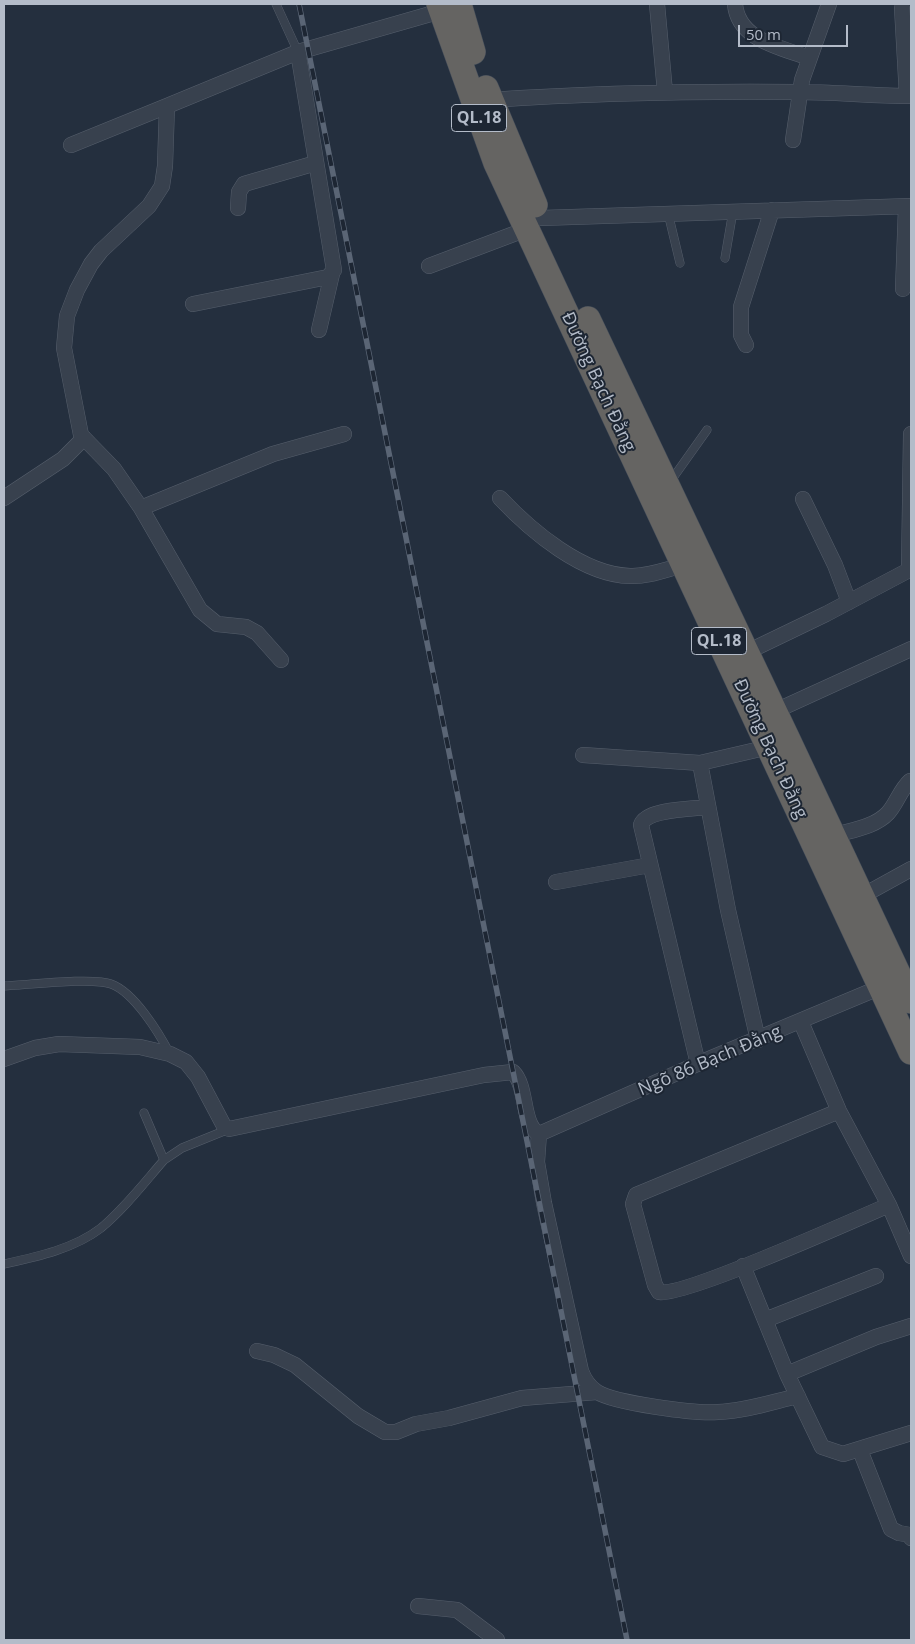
<!DOCTYPE html>
<html>
<head>
<meta charset="utf-8">
<style>
	body { margin:0 }
	#map { position:relative; width:915px; height:1644px; overflow:hidden; background:#242f3e; font-family:"Open Sans",sans-serif }
	canvas { display:block }
	.frame { position:absolute; inset:0; border:5px solid #b4bcc9; pointer-events:none }
	.scale { position:absolute; left:738px; top:25px; width:110px; height:22px; box-sizing:border-box; border:2px solid #b4bcc9; border-top:0; padding-left:6px; font-size:15px; line-height:18px; white-space:nowrap; color:#b4bcc9; -webkit-text-stroke:4px #1d2633; paint-order:stroke }
</style>
</head>
<body>
<div id="map">
<canvas width="915" height="1644"></canvas>
<div class="frame"></div>
<div class="scale">50 m</div>
</div>
<script>
const context = document.querySelector('canvas').getContext('2d');
context.lineJoin = 'round';
function stroke(path, color, width, dash) { context.strokeStyle = color; context.lineWidth = width; context.lineCap = dash ? 'butt' : 'round'; context.setLineDash(dash || []); context.stroke(path); }
function drawText(font, color, halo, rows, align = 'center') {
  context.font = font + ' "Open Sans",sans-serif'; context.lineWidth = 4; context.setLineDash([]); context.textBaseline = 'middle'; context.strokeStyle = halo; context.fillStyle = color; for (const [text, x, y, turn = 0] of rows) {
    context.save(); context.translate(x, y); context.rotate((+turn || 0) * Math.PI / 180); context.textAlign = isNaN(turn) ? turn : align; if (halo) context.strokeText(text, 0, 0); context.fillText(text, 0, 0); context.restore();
  }
}
const service = new Path2D(`
	M276,4L298,52
	M668,213L680,263
	M725,258L733,211
	M670,482L707,430
	M4,986C27,985 93,977 111,984C134,992 159,1033 170,1054
	M144,1113L164,1160
	M4,1264C36,1257 74,1249 101,1228C124,1209 144,1183 164,1160L182,1148L229,1129`);
const minor = new Path2D(`
	M657,4L665,92
	M735,4C738,40 780,47 809,58
	M902,8L907,96
	M490,100C593,93 695,91 797,92C835,92 873,96 911,96
	M793,140L802,80L829,4
	M71,145L167,106
	M238,208L239,192L244,184L316,163
	M541,218L911,206
	M429,266L527,229
	M903,289L906,207
	M193,304L328,277L334,270L298,52
	M319,330L332,274
	M746,345L741,335V307L772,210
	M344,434L273,454L141,508L114,469L81,435L64,348L67,316L77,290L91,264L101,251L149,206L162,186L165,166L167,106L298,52L441,11
	M4,498L63,459L84,438
	M500,498C531,531 583,575 630,576C648,577 667,569 684,565
	M803,499L835,565L849,602
	M141,508L200,610L217,624L246,627L257,633L281,660
	M909,570L911,434
	M745,653L826,614L911,569
	M773,712L911,649
	M583,755L700,763L769,747
	M700,763L728,910L758,1040
	M835,835C852,830 875,827 888,813C897,803 900,790 910,781
	M556,882L650,865
	M862,896L911,869
	M801,1022L839,1111L889,1205L911,1256
	M4,1059L35,1048L59,1044L140,1047L170,1054L186,1062L198,1077L224,1126L229,1129L484,1075L513,1072C528,1087 521,1124 539,1134
	M698,1064L641,825C646,809 692,809 708,807
	M839,1111L636,1195L633,1204L655,1285L659,1292C680,1298 857,1219 889,1205
	M539,1134L537,1162L544,1203L581,1371C584,1379 589,1387 597,1392C615,1403 695,1414 718,1412C745,1411 772,1402 798,1396
	M539,1134L711,1058L881,987
	M743,1266L787,1374L822,1447L843,1454L911,1433
	M765,1320L876,1276
	M257,1351L274,1355L295,1365L358,1416L385,1432H396L416,1424L449,1418L522,1398L597,1392
	M787,1374L876,1337L911,1326
	M860,1450L891,1529L899,1533L910,1535L911,1538
	M418,1606L457,1610L497,1640`);
const trunk = new Path2D(`
	M439,4L496,163L911,1052
	M459,4L473,52
	M486,88L535,205
	M588,319C695,546 805,773 911,1001`);
stroke(service, '#565f6c', 9);
stroke(minor, '#565f6c', 16);
stroke(trunk, '#434c59', 26);
stroke(service, '#38414e', 8);
stroke(minor, '#38414e', 15);
stroke(trunk, '#656462', 25);
const rail = new Path2D(`
	M299,4L627,1640`);
stroke(rail, '#5a6575', 5.5);
stroke(rail, '#1d2633', 4, [11]);
for (const [x, y, w] of [
	[479,118,55],
	[719,641,55]
]) { const box = new Path2D(); box.roundRect(x - w / 2, y - 13.5, w, 27, 4); context.fillStyle = '#1d2633'; context.fill(box); stroke(box, '#b4bcc9', 1); }
drawText('bold 16px', '#b4bcc9', null, [
	["QL.18",479,118],
	["QL.18",719,641]
]);
drawText('18px', '#b4bcc9', '#1d2633', [
	["Đường Bạch Đằng",598,382,65],
	["Đường Bạch Đằng",770,749,65],
	["Ngõ 86 Bạch Đằng",710,1061,-23]
]);
</script>
</body>
</html>
